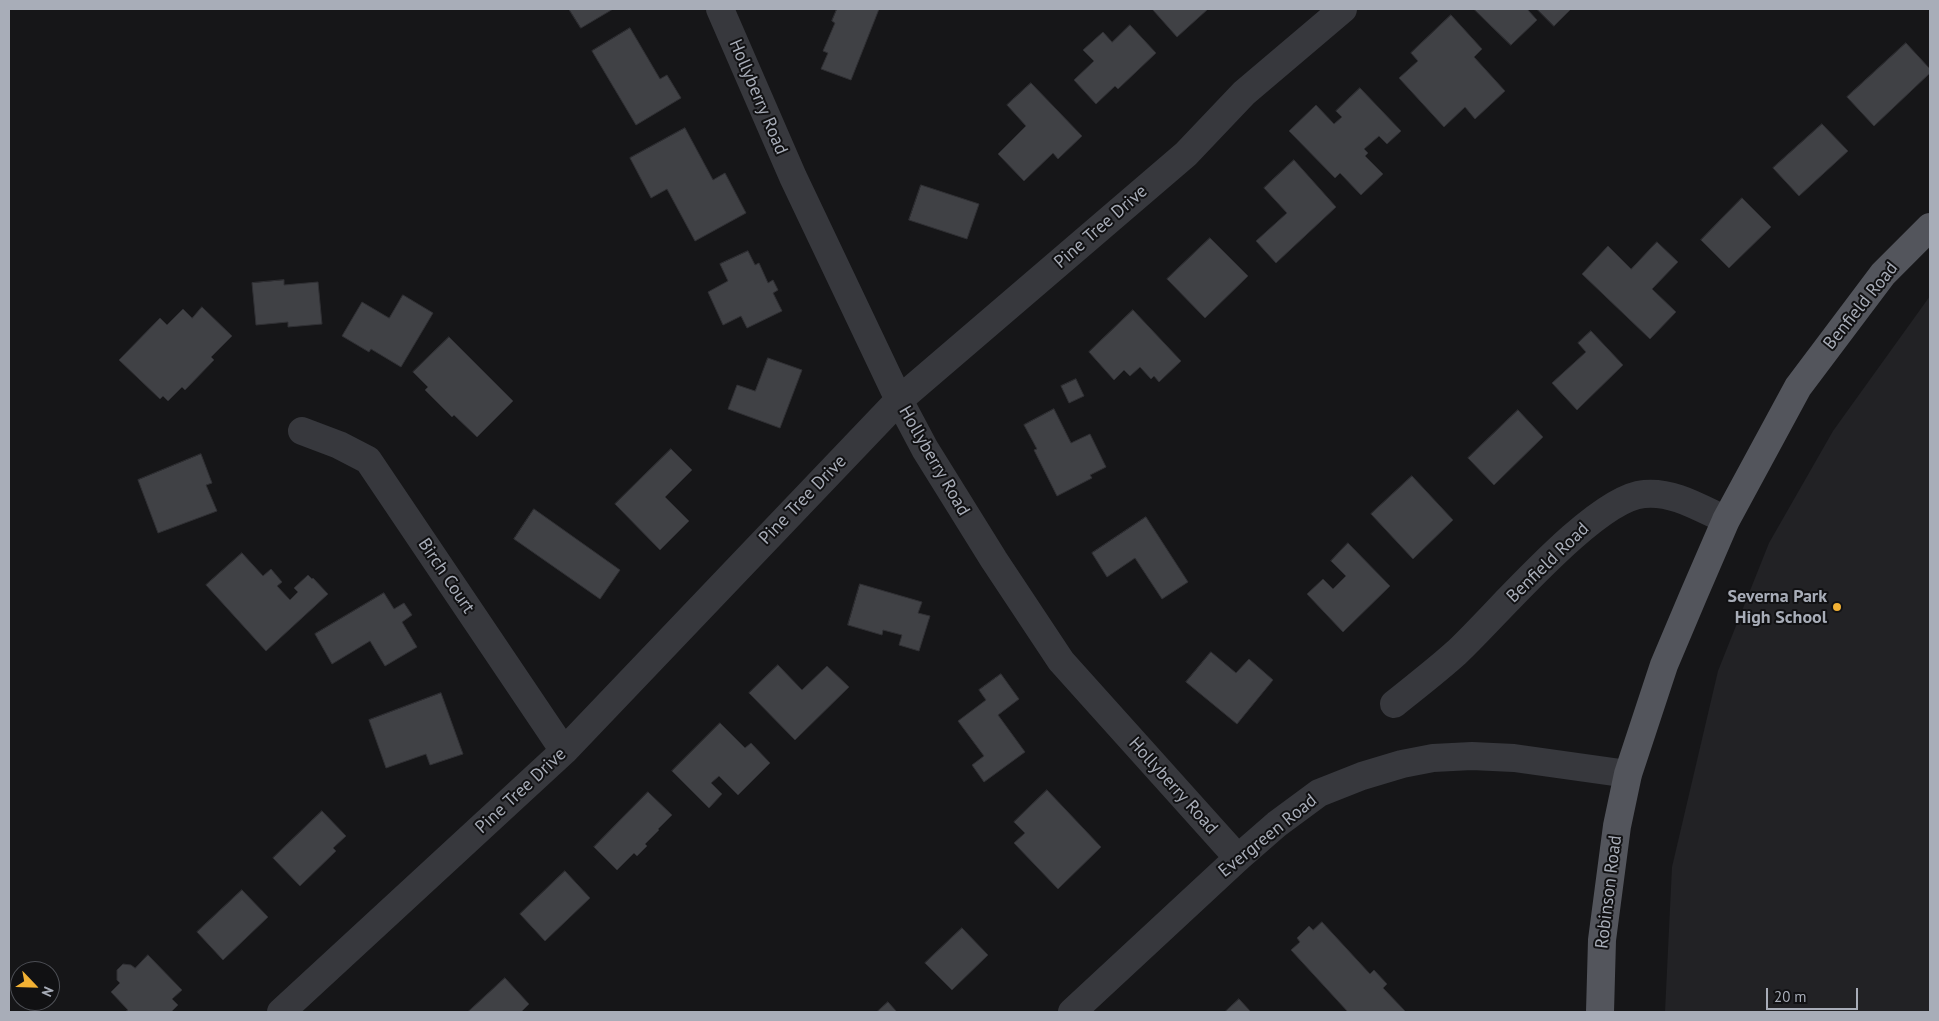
<!DOCTYPE html>
<html>
<head>
<meta charset="utf-8">
<style>
	body { margin:0 }
	#map { position:relative; width:1939px; height:1021px; overflow:hidden; background:#161618; font-family:"PT Sans",sans-serif }
	canvas { display:block }
	.frame { position:absolute; inset:0; border:10px solid #a8adb8; pointer-events:none }
	.north { position:absolute; left:10px; top:961px; width:50px; height:50px; box-sizing:border-box; background:#111113; border:1px solid #4d4f55; border-radius:50%; rotate:114deg; font-size:14px; font-weight:700; line-height:20px; text-align:center; color:#a8adb8 }
	.north::after { content:''; display:block; margin:auto; width:18px; height:22px; background:#f2b134; clip-path:polygon(50% 0,100% 100%,50% 72%,0 100%) }
	.scale { position:absolute; left:1766px; top:988px; width:92px; height:22px; box-sizing:border-box; border:2px solid #a8adb8; border-top:0; padding-left:6px; font-size:15px; line-height:18px; white-space:nowrap; color:#a8adb8; -webkit-text-stroke:4px #111113; paint-order:stroke }
</style>
</head>
<body>
<div id="map">
<canvas width="1939" height="1021"></canvas>
<div class="frame"></div>
<div class="north">N</div>
<div class="scale">20 m</div>
</div>
<script>
const context = document.querySelector('canvas').getContext('2d');
context.lineJoin = 'round';
function fill(path, color) { context.fillStyle = color; context.fill(path, 'evenodd'); }
function stroke(path, color, width, dash) { context.strokeStyle = color; context.lineWidth = width; context.lineCap = dash ? 'butt' : 'round'; context.setLineDash(dash || []); context.stroke(path); }
function drawText(font, color, halo, rows, align = 'center') {
  context.font = font + ' "PT Sans",sans-serif'; context.lineWidth = 4; context.setLineDash([]); context.textBaseline = 'middle'; context.strokeStyle = halo; context.fillStyle = color; for (const [text, x, y, turn = 0] of rows) {
    context.save(); context.translate(x, y); context.rotate((+turn || 0) * Math.PI / 180); context.textAlign = isNaN(turn) ? turn : align; if (halo) context.strokeText(text, 0, 0); context.fillText(text, 0, 0); context.restore();
  }
}
fill(new Path2D(`
	M1930,296V1012H1665L1672,867L1718,671L1769,543L1833,431Z`), '#222225');
const building = new Path2D(`
	M569,9H613L581,28Z
	M837,9H879L851,80L821,69L828,53L823,51L835,23L832,21Z
	M1154,9H1208L1177,37L1153,10Z
	M1474,9H1527L1537,20L1511,45Z
	M1537,9H1571L1554,26Z
	M1451,15L1482,49L1474,57L1505,91L1475,119L1465,107L1444,127L1399,78L1418,61L1411,53Z
	M1130,25L1156,53L1118,89L1115,86L1096,104L1074,80L1094,61L1083,50L1103,32L1112,42Z
	M630,28L660,79L667,75L681,98L636,125L592,51Z
	M1906,43L1930,69V73L1874,126L1847,97Z
	M1031,83L1082,136L1058,159L1053,153L1024,181L998,154L1026,126L1007,105Z
	M1360,88L1401,131L1387,144L1379,136L1364,149L1368,153L1365,156L1383,174L1361,195L1340,173L1335,178L1289,131L1316,105L1334,124L1342,117L1336,111Z
	M1822,124L1848,151L1799,196L1773,168Z
	M685,128L713,180L725,173L746,213L695,241L667,189L651,198L630,158Z
	M1294,160L1336,207L1276,263L1256,241L1287,213L1264,188Z
	M921,185L979,204L967,239L909,220Z
	M1742,198L1771,227L1729,268L1701,240Z
	M1210,238L1248,276L1205,318L1167,279Z
	M1657,242L1678,262L1652,289L1676,312L1650,339L1582,274L1608,246L1631,269Z
	M748,251L755,265L759,263L768,283L773,280L778,290L773,293L782,311L747,328L741,316L723,325L708,292L728,281L720,264Z
	M284,280V285L318,282L322,324L288,327V322L256,325L252,283Z
	M403,295L433,313L401,367L371,349L369,352L342,336L362,302L389,318Z
	M202,307L232,336L211,357L214,360L185,390L182,387L168,401L163,396L160,399L119,360L160,318L167,325L183,309L192,318Z
	M1133,310L1181,361L1159,382L1154,376L1151,379L1140,367L1130,376L1124,370L1114,380L1089,352Z
	M1591,331L1623,365L1577,410L1552,383L1586,352L1578,343Z
	M449,337L513,401L477,437L454,415L452,417L425,390L428,387L413,372Z
	M768,358L802,370L780,428L728,409L737,385L755,391Z
	M1076,379L1084,396L1069,403L1061,386Z
	M1054,409L1071,443L1090,434L1106,467L1090,475L1092,478L1057,496L1034,450L1037,449L1024,425Z
	M1518,410L1543,437L1494,485L1468,458Z
	M671,449L692,470L665,497L689,521L660,550L615,504Z
	M201,454L212,483L206,485L217,511L158,533L138,480Z
	M1412,476L1453,520L1413,559L1371,514Z
	M534,509L620,570L600,599L514,539Z
	M1146,517L1188,582L1162,599L1135,558L1107,577L1092,553Z
	M1348,543L1390,586L1343,632L1307,594L1323,579L1333,589L1346,576L1331,561Z
	M242,553L263,576L271,569L282,582L277,586L290,600L298,592L294,588L308,575L312,579L313,578L328,594L266,651L206,585Z
	M860,584L922,602L918,613L930,616L919,651L899,645L902,635L883,630L882,635L848,625Z
	M384,593L394,609L404,603L412,615L402,622L417,647L385,666L370,641L332,664L315,634Z
	M1211,652L1236,673L1249,659L1273,680L1237,724L1186,682Z
	M778,665L802,690L827,666L849,687L795,740L749,693Z
	M1001,674L1019,699L998,715L1025,752L984,782L972,765L984,756L958,721L986,700L979,690Z
	M441,693L463,754L430,765L426,754L386,768L369,720Z
	M720,723L745,748L751,743L770,763L738,795L719,776L711,783L722,794L709,808L672,771Z
	M1047,790L1101,847L1058,889L1014,843L1025,833L1014,822Z
	M648,792L672,815L658,829L659,830L645,844L647,846L637,856L634,853L617,870L594,847Z
	M322,811L346,836L333,848L336,851L300,886L273,858Z
	M565,871L590,898L545,941L520,914Z
	M242,890L268,917L223,960L197,932Z
	M1322,922L1370,974L1374,970L1387,984L1383,988L1406,1012H1348L1291,950L1300,942L1297,938L1309,926L1313,930Z
	M962,928L988,955L952,990L925,963Z
	M148,955L182,990L172,999L178,1005L171,1012H125L128,1010L111,992L120,983L117,980V970L123,964L131,965L135,968Z
	M505,978L529,1004L521,1012H468Z
	M1239,999L1251,1012H1225Z
	M888,1002L897,1012H877Z`);
fill(building, '#404145');
stroke(building, '#303034', 1);
stroke(new Path2D(`
	M720,9L793,177L899,400L925,449L994,560L1061,661L1238,858
	M302,431L339,445L368,460L564,751
	M1394,704C1415,687 1436,671 1456,653C1496,616 1594,498 1644,494C1673,491 1700,508 1726,520
	M281,1012L564,751L899,400L1186,154L1244,93L1343,9
	M1072,1012L1238,858L1277,824L1319,793L1362,776L1402,764L1433,758L1472,756L1514,758L1628,774`), '#37383d', 28);
stroke(new Path2D(`
	M1600,1012L1602,940L1617,826L1628,774L1664,665L1694,594L1726,520L1798,387L1883,274L1930,227`), '#53555c', 28);
for (const [x, y, r, color] of [
	[1837,607,5,"#f2b134"]
]) { const dot = new Path2D(); dot.arc(x, y, r, 0, 2 * Math.PI); context.fillStyle = color; context.fill(dot); stroke(dot, '#111113', 2); }
drawText('18px', '#a8adb8', '#111113', [
	["Hollyberry Road",758,97,67],
	["Pine Tree Drive",1101,227,-41],
	["Benfield Road",1861,306,-51],
	["Hollyberry Road",934,461,60],
	["Pine Tree Drive",803,500,-46],
	["Benfield Road",1548,563,-44],
	["Birch Court",446,576,56],
	["Hollyberry Road",1173,786,48],
	["Pine Tree Drive",521,791,-43],
	["Evergreen Road",1268,836,-39],
	["Robinson Road",1609,892,-83]
]);
drawText('bold 18px', '#a8adb8', '#111113', [
	["Severna Park",1827,597],
	["High School",1827,618]
], 'right');
</script>
</body>
</html>
